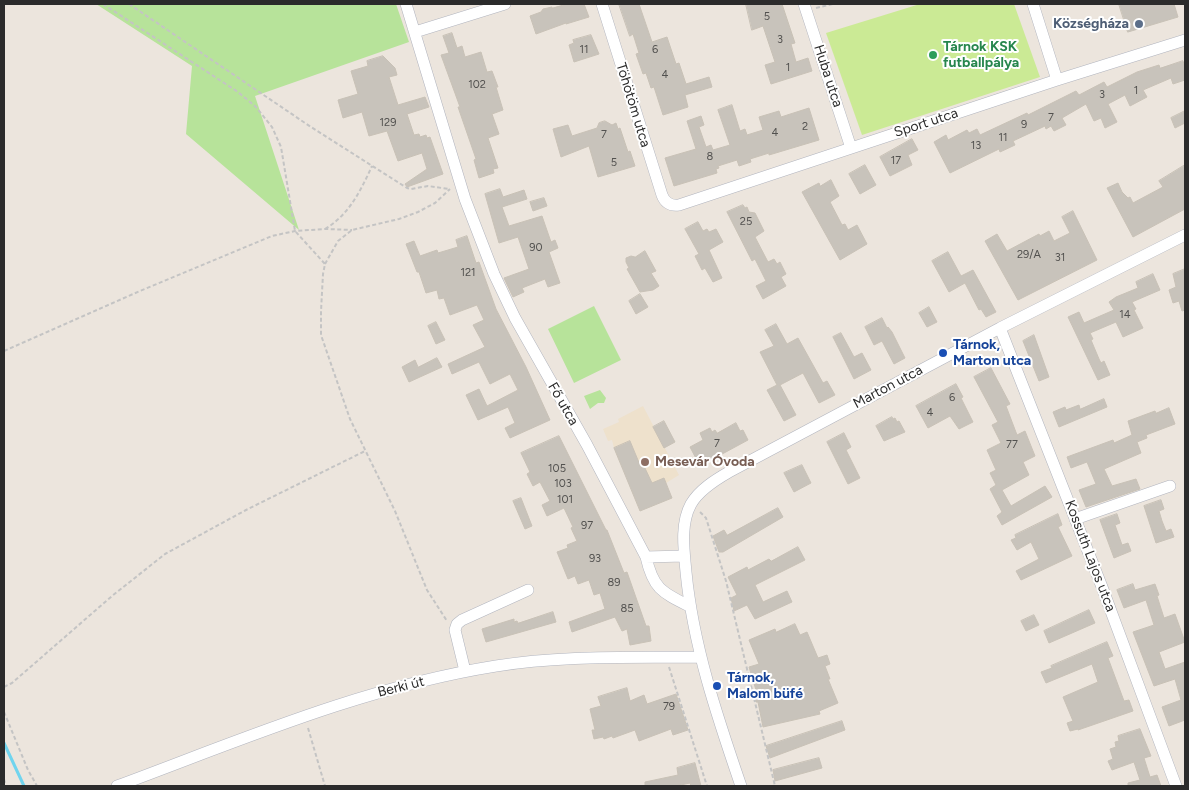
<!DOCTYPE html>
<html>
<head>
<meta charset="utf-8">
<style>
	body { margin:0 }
	#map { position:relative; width:1189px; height:790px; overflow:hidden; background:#ece5dd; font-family:Figtree,sans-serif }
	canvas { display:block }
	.frame { position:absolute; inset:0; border:5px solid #2b2b2b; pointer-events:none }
</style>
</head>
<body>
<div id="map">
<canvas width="1189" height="790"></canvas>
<div class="frame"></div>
</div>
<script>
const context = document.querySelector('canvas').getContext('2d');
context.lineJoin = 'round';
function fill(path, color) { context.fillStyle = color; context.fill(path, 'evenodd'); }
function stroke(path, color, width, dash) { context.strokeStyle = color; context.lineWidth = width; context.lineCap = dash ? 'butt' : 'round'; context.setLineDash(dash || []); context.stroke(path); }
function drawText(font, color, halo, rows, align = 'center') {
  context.font = font + ' Figtree,sans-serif'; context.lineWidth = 4; context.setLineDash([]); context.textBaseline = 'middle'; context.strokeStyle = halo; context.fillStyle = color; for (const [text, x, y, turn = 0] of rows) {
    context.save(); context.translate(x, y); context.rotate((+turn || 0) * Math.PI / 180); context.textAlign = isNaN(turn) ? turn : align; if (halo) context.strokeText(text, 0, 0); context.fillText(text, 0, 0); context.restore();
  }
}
fill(new Path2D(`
	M643,406L679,475L666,483L640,511L614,448L612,440L608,441L603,429L619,422L618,419Z`), '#eee1cc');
fill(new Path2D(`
	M96,4H396L409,42L255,96L299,230L186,134L192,66Z
	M594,306L621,360L574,383L548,329Z
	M600,390L606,398L604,403H598L590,409L584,396Z`), '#b7e39a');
fill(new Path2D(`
	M920,4H1014L1040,77L862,135L826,33Z`), '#cbea95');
stroke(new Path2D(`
	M4,743L24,786`), '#70d4ee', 3);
const building = new Path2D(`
	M567,4H584L589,17L566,24V23L536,34L530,16L541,12L543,9L552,7V8Z
	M619,4H639L652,42L667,37L676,64L679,63L686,84L709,77L712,87L685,95L688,107L663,115L654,87L651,88L646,73L643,74L636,54L639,53L633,34L630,36Z
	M746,4H782L795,43L791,44L796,62L808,58L812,71L771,84L765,65L775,62L763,26L752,30Z
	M1119,4H1174L1178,17L1128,32Z
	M452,33L457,48L462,46L465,57L481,52L487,72L492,71L498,87H496L503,110L492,114L499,134L488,138L498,168L493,169L494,173L479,178L474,160L476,159L458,107H460L441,55L449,53L443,36Z
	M591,35L599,54L574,62L569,45L574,43L573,40Z
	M383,56L395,68L397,75L389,77L398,105L425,97L429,107L407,114L414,135L419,134L420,137L426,135L427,138L430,137L443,174L407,187L405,184L427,169L422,153L398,161L387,131L369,136L362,112L343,118L338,100L358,94L351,71L368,66L367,61Z
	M1183,61L1185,67V80L1173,84L1171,78L1143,90L1147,97L1130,106L1125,95L1108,104L1117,122L1105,128L1101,118L1094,121L1086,104L1062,118L1066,125L1054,131L1051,126L1046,129L1045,126L1013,141L1015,145L1000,152L999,149L950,173L934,142L946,135L948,140L967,130L969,133L977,129L980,135L1027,113L1028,115L1076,91L1079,95L1104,82L1107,87L1137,72L1159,65L1160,68Z
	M732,105L740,131L745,129L747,135L763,130L759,117L779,111L781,117L809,108L819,140L769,155V153L750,159L751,162L739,166L737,160L718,166L719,168L716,169L717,173L674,186L665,158L696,149L687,121L701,116L704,125L699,127L706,147L711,145L713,150L730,145L718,110Z
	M1185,111V123L1175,128L1171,118Z
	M605,121L612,125L616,123L618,129L620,128L628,152L630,151L635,166L598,177L589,146L561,157L553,129L568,125L572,136L597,128L599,123Z
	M912,139L918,150L908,155L912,165L890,176L880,157Z
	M865,165L876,185L860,194L849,174Z
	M1185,165V209L1133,237L1107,188L1118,183L1122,192L1128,198L1130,197L1133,203L1163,187L1159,181Z
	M831,180L839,196L830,202L842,225L845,224L848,230L857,225L867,244L840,260L802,192L819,183L820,186Z
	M500,189L503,197L524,190L527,199L502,207L509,226L542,216L551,242L555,240L558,248L549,252L560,283L548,287L545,279L522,288L524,292L513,297L504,278L529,269L518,237L499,243L485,194Z
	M544,198L547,206L533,211L530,202Z
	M743,205L745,208L747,207L749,212L755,213L764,231L755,237L768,262L774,259L777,264L780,262L786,274L781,277L786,286L763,299L756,286L766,281L755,259L752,261L727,212Z
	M1073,211L1097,260L1018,300L985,241L997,234L1007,251L1039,234L1040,236L1049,231L1054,241L1070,233L1062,217Z
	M698,222L703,231L707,229L709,232L716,229L723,242L709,250L722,278L713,282L705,268L702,270L695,256L699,254L685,229Z
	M467,236L476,263L479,262L496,309L526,367L550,420L510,438L505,428L515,423L508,407L478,420L466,395L479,389L487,406L518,390L510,374L490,384L479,362L452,374L448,364L485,347L473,325L484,320L477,305L450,315L444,298L439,299L437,290L426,293L419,272H417L406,244L414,241L420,256L437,250L438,253L458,247L456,240Z
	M645,251L656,271L651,273L659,286L653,290L640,292L627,269L629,268L626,262V258L631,256L635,257Z
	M948,252L961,276L973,270L996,312L986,317L981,309L979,310L965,283L949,292L932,261Z
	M1185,269V310L1182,311L1179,301L1173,303L1169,290L1176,287L1173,274Z
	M1153,274L1160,290L1132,302L1136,309L1134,310L1143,328L1123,337L1116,322L1090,333L1093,339L1091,340L1099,359L1101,363L1104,361L1110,375L1098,380L1068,317L1079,312L1084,323L1114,310L1109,302L1116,297L1138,288L1136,282Z
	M640,294L648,307L636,314L629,301Z
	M929,307L937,322L927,327L919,313Z
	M882,318L887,328L888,327L892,332L905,358L894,364L882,341L874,345L865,327Z
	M436,322L445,340L436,344L428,326Z
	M776,324L787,344L798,338L823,383L827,381L835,395L819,403L803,373L780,385L796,415L784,421L767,390L777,385L760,352L774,346L765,330Z
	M841,333L854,357L862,353L871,370L854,379L833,337Z
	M1034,335L1049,377L1039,381L1023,341Z
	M437,358L442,367L409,382L402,367L415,360L418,367Z
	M991,368L1010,404L1006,406L1017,435L1025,431L1035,456L1023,462L1029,475L1002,490L1011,506L1045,486L1052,497L1002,525L997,516L1002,512L990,489L996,485L990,473L996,470L987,450L1001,443L992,425L998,422L974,377Z
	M956,384L963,397L961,398L973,422L959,429L950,416L928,428L916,406Z
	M1104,399L1107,407L1059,427L1053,412L1065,407L1066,410L1079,405L1080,409Z
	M1169,408L1175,424L1146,435L1147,438L1137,442L1141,453L1104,469L1112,486L1136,479L1140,489L1086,507L1079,490L1096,484L1087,462L1071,468L1067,457L1113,440L1114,443L1132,435L1128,421L1155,411L1156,413Z
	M892,417L893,419L895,418L897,422L899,421L905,432L884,441L876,426Z
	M664,421L675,442L664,448L653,427Z
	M736,423L740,431L743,430L748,440L700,466L690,447L703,440L700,433L710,428L712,432L715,430L717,433Z
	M844,433L851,447L846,450L860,478L848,484L827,442Z
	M559,436L606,530H607L624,573L627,572L646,626H649L651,641L630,645L627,629L622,631L615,617L572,632L569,622L605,609L600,593L594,595L589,580L578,584L575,576L568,579L557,552L568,548L567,545L577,541L571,528L573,527L564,508L547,516L542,505L550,501L540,482L533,486L527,474L530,472L521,453Z
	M630,441L640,465L643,464L652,483L664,478L672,498L640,511L614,448Z
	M802,465L811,483L794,492L784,473Z
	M521,498L532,526L525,529L513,501Z
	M1161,500L1164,509L1159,511L1162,521L1166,531L1171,529L1174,537L1156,543L1144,506Z
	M778,508L783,517L723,552H719L713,536L724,530L727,535Z
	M1058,514L1062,525L1058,527L1072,556L1021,580L1016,571L1039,559L1031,542L1017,550L1011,540L1016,538L1015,535Z
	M1117,514L1120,523L1115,525L1122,545L1128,543L1131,551L1114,558L1100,520Z
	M798,547L805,560L755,585L763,602L787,591L792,602L755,619L747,605L734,611L731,598L737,595L728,577L747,567L748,570L769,559L771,561Z
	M1133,584L1135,590L1155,584L1159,595L1157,596L1164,618L1175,614L1185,642L1159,652L1165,669L1185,662V720L1169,726L1162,707L1181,700L1175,679L1154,686L1133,632L1154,625L1146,600L1124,608L1117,590Z
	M1089,610L1095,623L1049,643L1044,631Z
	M553,612L556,622L486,642L482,629L514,619V622L517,621L518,623Z
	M1034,615L1039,625L1026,631L1021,621Z
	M795,624L800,635L807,632L818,658L827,655L830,664L825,666L830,679H828L838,703L819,711L820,714L763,727L758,702H756L753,690H756L749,667L759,664L749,640L775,629L776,632Z
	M1107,642L1113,656L1108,658L1124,701L1129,700L1133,711L1078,730V729L1070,731L1067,723L1073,721L1063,697L1098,682L1092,664L1046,683L1041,672L1052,668L1051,666Z
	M627,688L630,701L644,695L647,704L676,694L688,730L673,735L671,729L639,741L635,730L613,738L612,736L604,739L603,737L594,739L592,730H595L590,709L601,706L598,697Z
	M842,721L845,730L770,758L766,746Z
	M1140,729L1151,756L1144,758L1150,777L1157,775L1161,786H1128V783L1140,780L1134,762L1112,770L1108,761L1113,759L1110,749L1116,747L1115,742L1119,741L1118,736Z
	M819,758L822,768L775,781L773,770Z
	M695,763L701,786H691L690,783L676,786H645V782L678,775L677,768Z`);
fill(building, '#c8c3bb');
stroke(building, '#c8c1b6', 1);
const minor = new Path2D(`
	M406,4L465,199L494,274L515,318L587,445L646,557C653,588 661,592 689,606
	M602,4L662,195C665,203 671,206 679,205L1057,80L1185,40
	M804,4L851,148
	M1033,4L1057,80
	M415,32L505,4
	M1000,328L1102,587L1176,786
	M1075,519L1170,486
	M646,557L684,556
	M465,671L455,630L457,624L462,620L528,590
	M117,786C241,740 364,687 496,666C563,655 632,658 700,657
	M741,786C717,716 693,645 686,572C684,550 680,524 691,504C699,490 715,480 729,472L1000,328L1185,235`);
stroke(minor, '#b1b4be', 12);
stroke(new Path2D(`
	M103,4L238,92L256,107L272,127L281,147L295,231L325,264L323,274L321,311V335L350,419L395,511L427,590L447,621
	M129,4L311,127L407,188L411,189L428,186L449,189
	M816,8L833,4
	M325,229C349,215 361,190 372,166
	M325,264L338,241L352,230L399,219L418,212L435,203L450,189
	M4,351L140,291L272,236L295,231L325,229L352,230
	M700,512L706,518L726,581L775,786
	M669,667L707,786
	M4,687L12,683L112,596L165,554L246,510L365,451
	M4,712L28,770L37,786
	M308,728L325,786
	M4,779L6,786`), '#c4c4c4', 2, [4, 2.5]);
stroke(minor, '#fff', 11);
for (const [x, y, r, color] of [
	[1139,24,5,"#5c6f8a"],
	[933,55,5,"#2e9e5b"],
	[943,353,5,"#1a4fb4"],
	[645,462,5,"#8d6e63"],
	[717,686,5,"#1a4fb4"]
]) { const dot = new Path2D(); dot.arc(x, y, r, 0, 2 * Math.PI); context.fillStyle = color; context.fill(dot); stroke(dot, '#fff', 2); }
drawText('11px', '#52514f', null, [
	["5",767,17],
	["3",780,40],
	["11",584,50],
	["6",655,50],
	["1",788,68],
	["4",665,75],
	["102",477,85],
	["1",1136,91],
	["3",1102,95],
	["7",1051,118],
	["129",388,123],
	["9",1024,125],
	["2",805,127],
	["4",775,133],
	["7",604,135],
	["11",1003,138],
	["13",976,146],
	["8",710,157],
	["17",896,161],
	["5",614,163],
	["25",746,222],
	["90",536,248],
	["29/A",1029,255],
	["31",1060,258],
	["121",468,273],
	["14",1125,315],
	["6",952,398],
	["4",930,413],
	["7",717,444],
	["77",1012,445],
	["105",557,469],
	["103",563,484],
	["101",565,500],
	["97",587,526],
	["93",595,559],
	["89",614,583],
	["85",627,609],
	["79",669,707]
]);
drawText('bold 14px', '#4e5e75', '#fff', [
	["Községháza",1129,24]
], 'right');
drawText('bold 14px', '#27864d', '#fff', [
	["Tárnok KSK",943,47],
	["futballpálya",943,63]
], 'left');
drawText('14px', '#2b2b2b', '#fff', [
	["Huba utca",828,76,72],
	["Töhötöm utca",633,105,73],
	["Sport utca",926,123,-18],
	["Marton utca",888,387,-28],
	["Fő utca",563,404,60],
	["Kossuth Lajos utca",1090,556,69],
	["Berki út",401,687,-14]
]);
drawText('bold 14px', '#164399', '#fff', [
	["Tárnok,",953,345],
	["Marton utca",953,361],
	["Tárnok,",727,678],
	["Malom büfé",727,694]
], 'left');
drawText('bold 14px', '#785e54', '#fff', [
	["Mesevár Óvoda",655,462]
], 'left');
</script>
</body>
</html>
